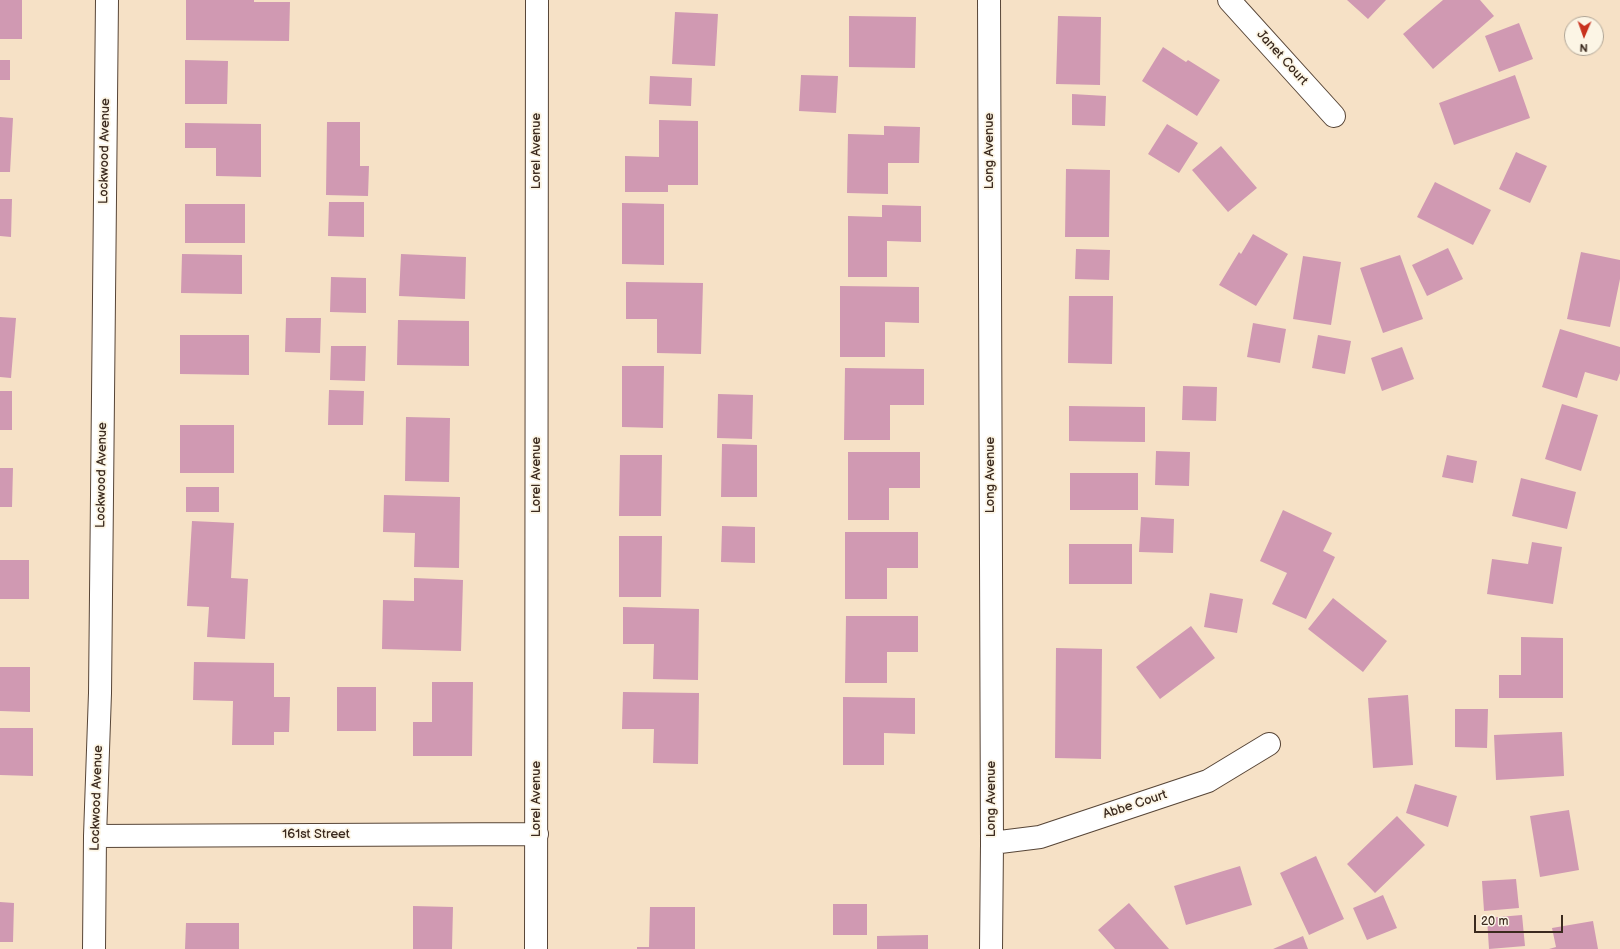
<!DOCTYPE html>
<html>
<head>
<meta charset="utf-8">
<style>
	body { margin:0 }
	#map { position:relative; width:1620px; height:949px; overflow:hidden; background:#f6e1c6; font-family:"Balsamiq Sans",sans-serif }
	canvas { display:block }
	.north { position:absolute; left:1564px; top:16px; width:40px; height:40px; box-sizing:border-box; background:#fcf5e5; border:1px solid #afa495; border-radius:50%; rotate:182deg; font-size:11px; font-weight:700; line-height:16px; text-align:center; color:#3b2a1e }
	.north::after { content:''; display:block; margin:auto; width:14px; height:18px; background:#c8321e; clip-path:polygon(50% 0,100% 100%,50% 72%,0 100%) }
	.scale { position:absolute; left:1474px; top:915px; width:89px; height:18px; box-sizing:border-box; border:2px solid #3b2a1e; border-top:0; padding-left:5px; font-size:12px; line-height:14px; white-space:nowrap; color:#3b2a1e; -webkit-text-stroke:3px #fcf5e5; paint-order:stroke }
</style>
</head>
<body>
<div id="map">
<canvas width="1620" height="949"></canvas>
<div class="north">N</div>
<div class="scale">20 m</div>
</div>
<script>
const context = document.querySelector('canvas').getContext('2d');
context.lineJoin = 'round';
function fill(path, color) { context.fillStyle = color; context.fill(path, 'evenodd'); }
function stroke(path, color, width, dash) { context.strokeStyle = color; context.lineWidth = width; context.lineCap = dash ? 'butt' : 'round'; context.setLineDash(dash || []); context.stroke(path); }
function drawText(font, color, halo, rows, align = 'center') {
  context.font = font + ' "Balsamiq Sans",sans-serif'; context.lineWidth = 3.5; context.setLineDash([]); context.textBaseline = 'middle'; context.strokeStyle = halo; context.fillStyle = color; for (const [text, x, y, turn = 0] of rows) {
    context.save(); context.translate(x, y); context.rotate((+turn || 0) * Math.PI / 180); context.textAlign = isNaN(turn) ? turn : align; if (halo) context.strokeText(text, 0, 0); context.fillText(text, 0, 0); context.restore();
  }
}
fill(new Path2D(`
	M0,0H22V39H0Z
	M186,0H254V2H290L289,41L186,40Z
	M1347,0H1386L1368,19Z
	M1443,0H1480L1494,16L1433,69L1403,34Z
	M675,12L718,14L715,66L672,64Z
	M849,16L916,17L915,68L849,67Z
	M1058,16L1101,17L1100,85L1056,84Z
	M1519,23L1533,59L1499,72L1485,36Z
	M1163,47L1186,62L1188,60L1220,80L1197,116L1142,81Z
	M0,60H10V80H0Z
	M185,60L228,61L227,104H185Z
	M801,75L838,76L836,113L799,111Z
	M1515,75L1530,118L1454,145L1439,103Z
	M650,76L692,78L691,106L649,104Z
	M1072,94L1106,96L1105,126L1072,125Z
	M0,117L13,118L10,172H0Z
	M659,120L698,121V185H668V192H625V156L659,157Z
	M327,122H360V166H369L368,196L326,195Z
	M185,123L261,124V177L216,176V148H185Z
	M1167,124L1198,143L1179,173L1148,154Z
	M884,126L920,127L919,163H888V194L847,193L848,134L884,135Z
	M1221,146L1257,188L1228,212L1192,170Z
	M1516,152L1547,166L1530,203L1499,189Z
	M1066,169L1110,170L1109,237H1065Z
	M1435,182L1491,210L1473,245L1417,217Z
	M0,199H12L11,237L0,236Z
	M329,202H364V237L328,236Z
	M622,203L664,204V265L622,264Z
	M185,204H245V243H185Z
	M882,205L921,206V242L887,241V277H848V216L882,217Z
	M1253,234L1288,254L1256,306L1219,285L1239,252L1241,254Z
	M1448,248L1463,279L1427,296L1412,265Z
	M1076,249L1110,250L1109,280L1075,279Z
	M1581,252L1620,260V279L1610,327L1567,319Z
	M182,254L242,255V294L181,293Z
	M401,254L466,257L465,299L399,296Z
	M1400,255L1423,319L1383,333L1360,268Z
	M1303,256L1341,262L1331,325L1293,319Z
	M331,277L366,278V313L330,312Z
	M626,282L703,283L701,354L657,353V319H626Z
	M840,286L919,287V323L885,322V357H840Z
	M1069,296H1113L1112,364L1068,363Z
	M0,317L16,318L11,378L0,377Z
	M286,318H321L320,353L285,352Z
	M398,320L469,321V366L397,365Z
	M1253,323L1286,329L1280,363L1247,357Z
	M1560,329L1620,347V373L1617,381L1585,372L1577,398L1542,387Z
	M180,335H249V375L180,374Z
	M1318,335L1351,341L1345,374L1312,368Z
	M331,346H366L365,381L330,380Z
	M1402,347L1414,379L1382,391L1371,358Z
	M622,366H664L663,428L622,427Z
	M845,368L924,369V405H890V440H844Z
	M1183,386L1217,387L1216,421L1182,420Z
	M329,390L364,391L363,425H328Z
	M0,391H12V430H0Z
	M718,394L753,395L752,439L717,438Z
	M1562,404L1598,415L1581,471L1545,459Z
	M1069,406L1145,407V442L1069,441Z
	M406,417L450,418L449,482L405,481Z
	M180,425H234V473H180Z
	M722,444L757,445V497H721Z
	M1156,451L1190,452L1189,486L1155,485Z
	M848,452H920V488H889V520H848Z
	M620,455H662L661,516H619Z
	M1447,455L1477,461L1473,483L1442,477Z
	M0,468H13L12,507H0Z
	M1070,473H1138V510H1070Z
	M1521,478L1576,492L1567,529L1512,516Z
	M186,487H219V512H186Z
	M384,495L460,497L459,568L414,567L415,533L383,532Z
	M1283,510L1332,533L1323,551L1335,557L1306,619L1272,604L1287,573L1260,561Z
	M1141,517L1174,519L1173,553L1139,552Z
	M192,521L234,523L231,578L248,579L245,639L207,637L209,607L187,606Z
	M722,526L755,527V563L721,562Z
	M845,532H918V568H887V599H845Z
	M619,536H662L661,597H619Z
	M1532,542L1562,547L1553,604L1487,594L1492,559L1528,564Z
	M1069,544H1132V584H1069Z
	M0,560H29V599H0Z
	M414,578L463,580L461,651L382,649L383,600L414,601Z
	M1210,593L1243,599L1237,633L1204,627Z
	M1333,598L1387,641L1363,672L1308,629Z
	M623,607L699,609L698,680L653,679L654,644H623Z
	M846,616H918V652H887V683H845Z
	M1191,626L1215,658L1160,699L1136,667Z
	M1521,637L1563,638V698H1499V675H1521Z
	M1056,648L1102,649L1101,759L1055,758Z
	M194,662L274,663V697H290L289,732H274V745H232L233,701L193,700Z
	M0,667H30V712L0,711Z
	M432,682H473L472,756H413V722H432Z
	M337,687H376V731H337Z
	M623,692L699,693L698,764L653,763L654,729H622Z
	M1408,695L1413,765L1373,768L1368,698Z
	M843,697L915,698V734L884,733V765H843Z
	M1455,709H1488L1487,748L1455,747Z
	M0,728H33V776L0,775Z
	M1562,732L1564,776L1496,780L1494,735Z
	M1415,784L1457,796L1448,827L1406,813Z
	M1569,810L1579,870L1540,877L1530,816Z
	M1397,816L1425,845L1375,893L1347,864Z
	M1316,856L1344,919L1309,935L1280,873Z
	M1240,866L1252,905L1186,925L1174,886Z
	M1516,879L1519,908L1484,911L1482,881Z
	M1383,895L1397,928L1367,940L1353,908Z
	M0,902L14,903L13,942H0Z
	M1129,903L1169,949H1115L1098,930Z
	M833,904H867V935H833Z
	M413,906L453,907L452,949H413Z
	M650,907H695V949H637V947H649Z
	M1522,915L1525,946L1489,949L1487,918Z
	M1593,921L1598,949H1549L1556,947L1552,928Z
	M186,923H239V949H185Z
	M928,935V949H877V936Z
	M1303,936L1308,949H1273Z`), '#d099b2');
const minor = new Path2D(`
	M989,0L992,843L991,949
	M1229,0L1334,116
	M95,836L537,834
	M992,843L1040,837L1208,781L1269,744
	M94,949L95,836L100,693L107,0
	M536,949L537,0`);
stroke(minor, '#574537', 24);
stroke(minor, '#fff', 22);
drawText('13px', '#3b2a1e', '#fcf5e5', [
	["Janet Court",1282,58,48],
	["Lockwood Avenue",105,151,-89],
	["Lorel Avenue",537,151,-90],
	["Long Avenue",990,151,-90],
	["Lockwood Avenue",102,475,-89],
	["Lorel Avenue",537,475,-90],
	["Long Avenue",991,475,-90],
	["Lockwood Avenue",97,798,-88],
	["Lorel Avenue",537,799,-90],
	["Long Avenue",992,799,-90],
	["Abbe Court",1135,805,-18],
	["161st Street",316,835]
]);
</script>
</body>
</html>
